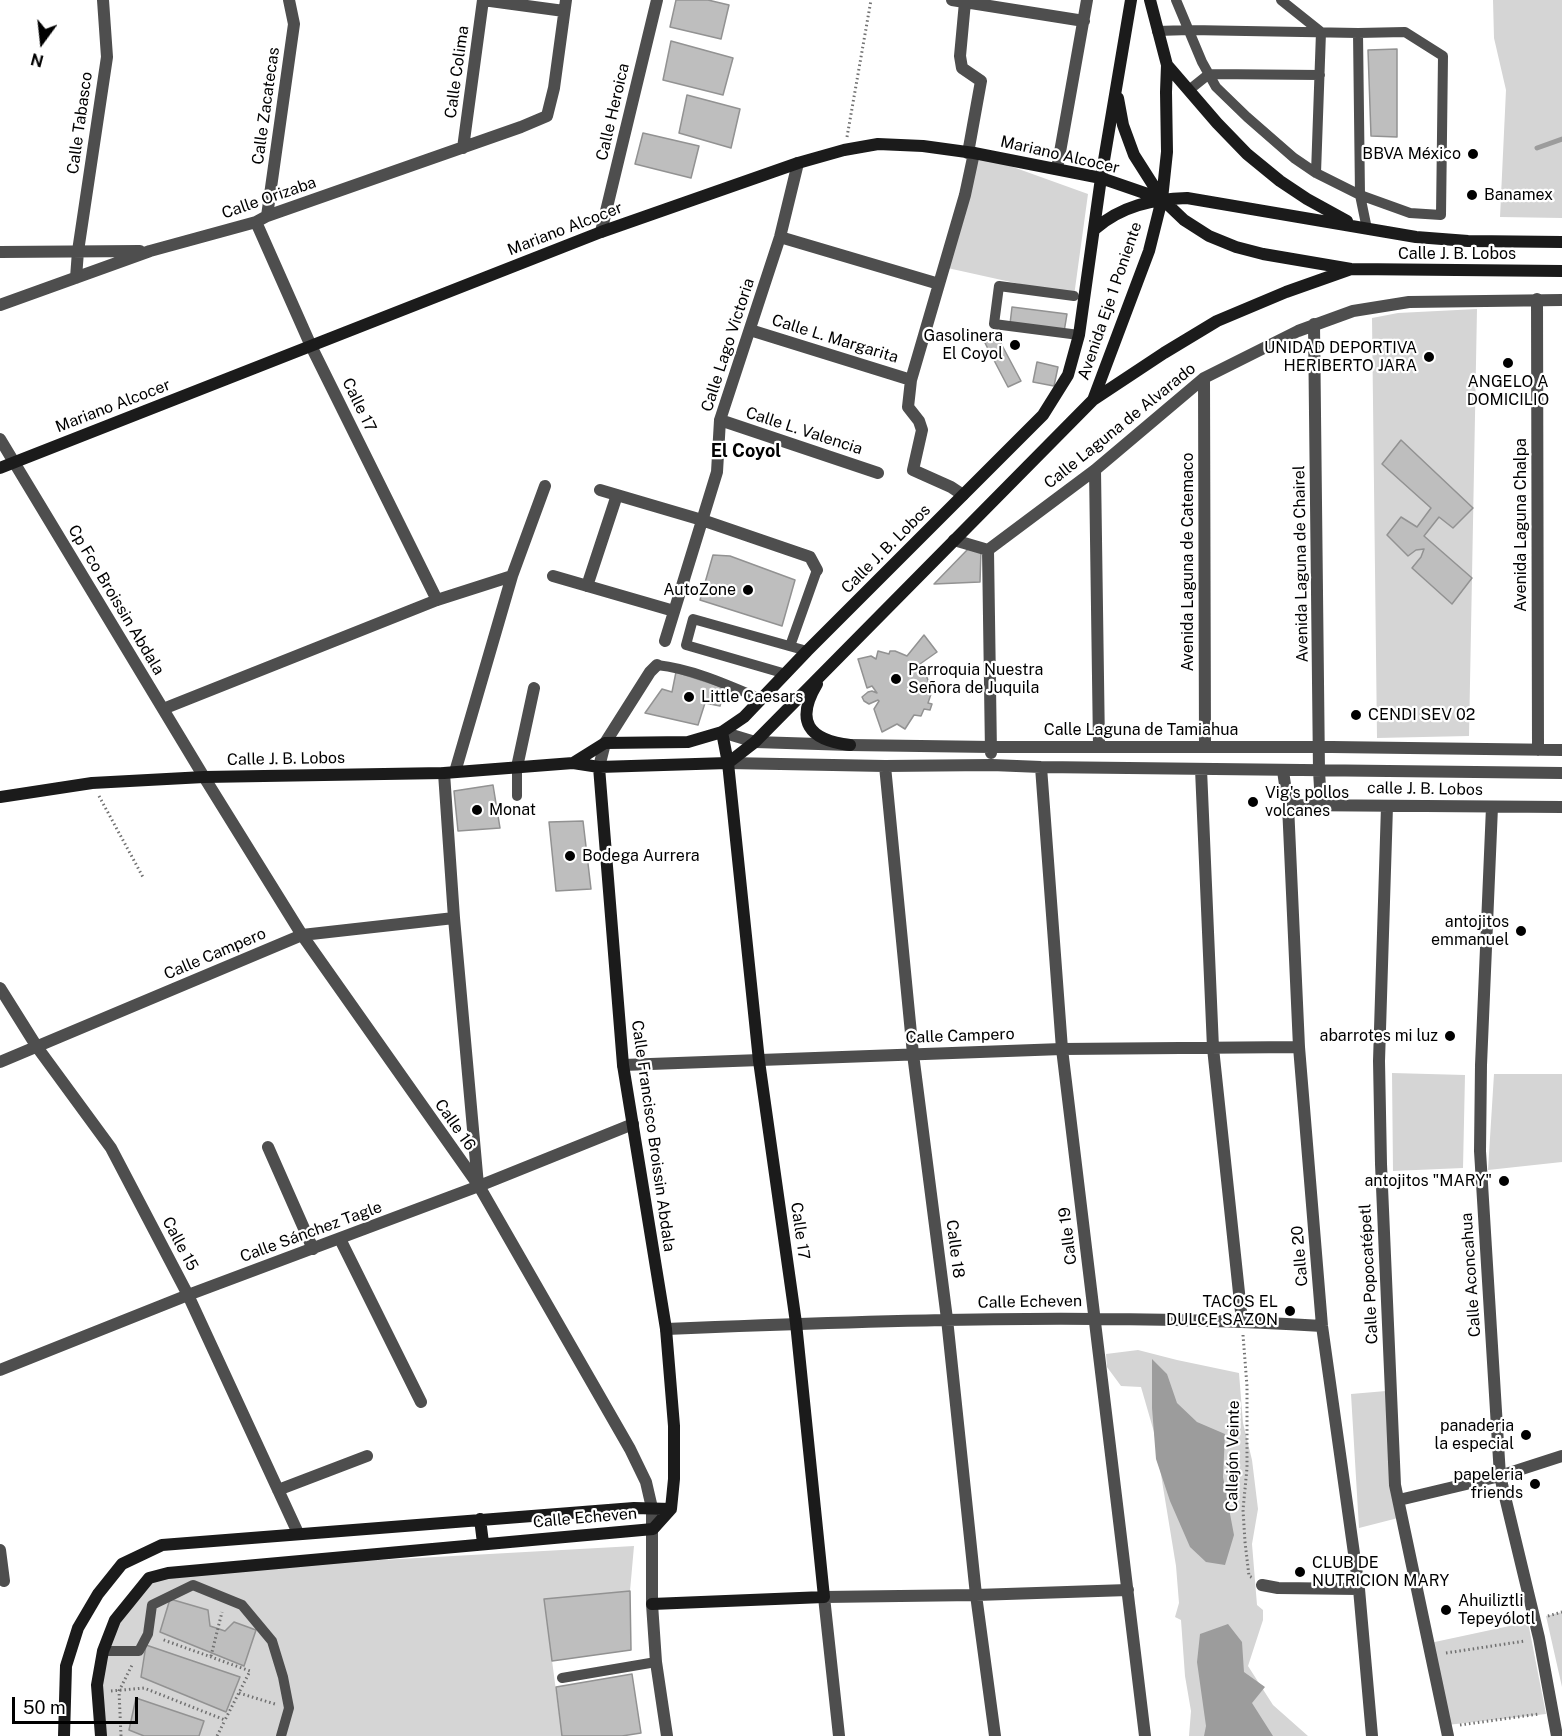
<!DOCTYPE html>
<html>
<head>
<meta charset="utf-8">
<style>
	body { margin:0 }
	#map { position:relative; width:1562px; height:1736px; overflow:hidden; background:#fff; font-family:"Public Sans",sans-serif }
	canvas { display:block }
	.north { position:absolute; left:12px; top:12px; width:60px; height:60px; -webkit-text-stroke:4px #fff; paint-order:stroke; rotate:195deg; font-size:16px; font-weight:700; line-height:24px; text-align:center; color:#000 }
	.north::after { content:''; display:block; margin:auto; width:21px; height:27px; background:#000; clip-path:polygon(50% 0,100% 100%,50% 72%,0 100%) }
	.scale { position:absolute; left:12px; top:1697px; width:126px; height:27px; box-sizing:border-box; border:3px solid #000; border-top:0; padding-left:8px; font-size:18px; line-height:21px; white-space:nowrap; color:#000; -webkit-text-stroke:4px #fff; paint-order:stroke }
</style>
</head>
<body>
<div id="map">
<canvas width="1562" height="1736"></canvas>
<div class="north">N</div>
<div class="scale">50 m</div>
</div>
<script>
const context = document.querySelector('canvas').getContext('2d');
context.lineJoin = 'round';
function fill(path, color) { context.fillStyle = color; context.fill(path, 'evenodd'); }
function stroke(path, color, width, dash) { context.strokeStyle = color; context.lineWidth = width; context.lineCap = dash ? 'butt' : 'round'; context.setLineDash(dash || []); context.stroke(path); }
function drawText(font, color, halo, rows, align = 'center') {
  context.font = font + ' "Public Sans",sans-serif'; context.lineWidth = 4.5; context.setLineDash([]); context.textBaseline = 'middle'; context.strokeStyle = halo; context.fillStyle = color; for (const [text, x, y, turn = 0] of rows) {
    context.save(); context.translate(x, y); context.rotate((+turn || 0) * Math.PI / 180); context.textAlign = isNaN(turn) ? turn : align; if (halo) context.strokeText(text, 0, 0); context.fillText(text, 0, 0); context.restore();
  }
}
fill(new Path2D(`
	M1493,0H1562V218L1500,217L1506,90L1494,38Z
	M974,153L1088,194L1074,296L943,267Z
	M1477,309L1469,736L1377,738L1372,318L1398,313Z
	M1392,1073L1465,1075L1463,1168L1393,1171Z
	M1494,1074H1562V1162L1488,1170Z
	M1138,1350L1177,1360L1239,1373L1243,1423L1252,1460L1258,1509L1252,1544L1257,1605L1263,1610V1620L1248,1666L1273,1705L1308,1736H1189L1191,1711L1185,1676L1181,1620L1175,1617L1179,1603L1176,1566L1154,1432L1141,1387L1121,1386L1107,1367L1106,1354Z
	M1386,1391L1398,1518L1359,1528L1351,1394Z
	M634,1546L630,1591L544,1600L562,1736H101L103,1651L138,1591L149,1578L200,1570Z
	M1562,1612V1687L1546,1616Z
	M1528,1622L1546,1714L1447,1725L1430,1643Z`), '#d5d5d5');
fill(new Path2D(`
	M1152,1359L1167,1374L1177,1403L1197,1422L1225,1434L1223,1477L1234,1535L1225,1565L1206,1562L1190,1547L1170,1501L1156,1459L1152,1408Z
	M1228,1624L1242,1642L1244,1672L1265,1687L1252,1703L1273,1736H1204L1206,1726L1197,1662L1200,1634Z`), '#9c9c9c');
stroke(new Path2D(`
	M1537,148L1562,139`), '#9c9c9c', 5);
const building = new Path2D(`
	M676,0H708L729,5L721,39L670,27Z
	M671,41L733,58L723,95L663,80Z
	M1397,49V137L1371,136L1368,50Z
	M687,95L740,109L731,148L679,133Z
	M643,133L699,146L691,178L635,164Z
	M1012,307L1067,314L1064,332L1010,324Z
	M997,336L1021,381L1008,387L985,343Z
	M1037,362L1058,367L1054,386L1033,382Z
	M1401,440L1473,508L1453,528L1439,517L1424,536L1472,578L1452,604L1412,568L1421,557L1424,549L1416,550L1408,556L1387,535L1401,517L1417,527L1431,508L1382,464Z
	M969,548L981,550L980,582L934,584Z
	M713,555L730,556L795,580L782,626L700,600Z
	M924,635L937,652L920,664L925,672L932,691L928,703L932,704L930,710L924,709L921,716L914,715L905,729L897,724L882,732L874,709L879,701L878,700L869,704L864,701L862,697L868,692L872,691L877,693L872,686L867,688L858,659L871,656L876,659L878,651L889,654L890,651H895L907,656Z
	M676,672L725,688L720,706L705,703L698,725L645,713L662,689L672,692Z
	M493,785L500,828L458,831L454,791Z
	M583,821L591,889L556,891L549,822Z
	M630,1591L631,1650L552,1661L544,1599Z
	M170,1599L208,1610L210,1626L225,1631L234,1622L256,1630L244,1666L160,1632Z
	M146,1645L240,1677L226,1712L141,1677Z
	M632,1674L641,1733L622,1736H562L556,1687Z
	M136,1698L204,1721L199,1736H144L129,1730Z`);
fill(building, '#bebebe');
stroke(building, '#929292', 1.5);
stroke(new Path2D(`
	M847,137L871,0
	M99,796L144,879
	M1243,1335L1247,1386V1468L1243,1510L1245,1542L1249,1576L1253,1578
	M1548,1616L1562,1612
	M1446,1653L1525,1641
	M211,1656L222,1612
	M111,1691L144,1688L225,1720L250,1671L161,1639
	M239,1693L275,1704
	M1460,1725L1539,1714
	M121,1736L119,1691L133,1663
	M217,1736L225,1720`), '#707070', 3, [1.5, 3]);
stroke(new Path2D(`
	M1281,0L1321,32
	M1157,31L1190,30L1358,33L1405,32L1443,56L1441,215L1410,213L1360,195L1316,173L1294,158L1247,117L1216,87L1202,62L1176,0
	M1358,33L1360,195L1367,229
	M1189,90L1209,74L1320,75
	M1316,173L1321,32
	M1074,296L999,286L994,324L1079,335
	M790,646L817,570
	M657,665C693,669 728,685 761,699
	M786,674L686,645L693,619L807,651
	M517,767V796
	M103,1651H139L148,1634L152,1605L193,1585L242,1605L272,1641L283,1677L289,1708L281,1736
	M562,1678L656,1662`), '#4e4e4e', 10);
stroke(new Path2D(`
	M483,0L564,11
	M952,0L1084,21
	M965,2L960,56L962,68L981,81L968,153
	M463,148L483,0
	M1057,169L1087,0
	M267,216L294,24L289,0
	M256,222L311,346L437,600
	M601,232L657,0
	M780,237L939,284
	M0,252L140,251
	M76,278L78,251L107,57L103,0
	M1537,299L1538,750
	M0,305L150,251L256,222L267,216L521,127L547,116L554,88L566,0
	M1314,324L1319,771L1321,804
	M750,330L911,380
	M1204,378L1205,747
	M720,420L878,473
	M0,439L204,777L302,935L479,1186L630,1449L646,1482L652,1508V1604L656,1662L667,1736
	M1095,470L1099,746
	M600,490L702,520L810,557L817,570
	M963,495L951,487L913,470L922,430L919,421L908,407L911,380L965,195L974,153
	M954,540L988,550
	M988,550L1095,470L1204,378L1298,331L1353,311L1409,302L1562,300
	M988,550L991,753
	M553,576L674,611
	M587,586L617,495
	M665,641L717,472L720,420L780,237L798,163
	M163,709L437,600L512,576
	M722,732L755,742L850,745L991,747H1332L1562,750
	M728,763L885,766L992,765L1041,767L1562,773
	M885,766L913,1054L947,1319L976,1595L995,1736
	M517,767L534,688
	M599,767L605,743L650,672L657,665
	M1041,767L1062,1049L1145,1736
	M1201,769L1213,1048L1242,1321
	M1283,771L1288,805L1299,1047L1322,1326L1359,1589L1372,1736
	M455,772L512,576L545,486
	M444,773L454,918L478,1185
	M1288,805L1562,807
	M1387,806L1379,1061L1381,1164L1395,1485L1448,1736
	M1492,807L1481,1065L1480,1151L1500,1476L1539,1638L1557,1736
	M0,988L37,1047L111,1148L188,1295L298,1533
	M0,1062L302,935L454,918
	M623,1065L1062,1049L1299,1047
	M268,1147L313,1249
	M340,1239L421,1402
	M666,1329C884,1320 1103,1313 1322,1326
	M0,1370L188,1295L479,1186L633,1124
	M278,1490L367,1456
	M1399,1500L1500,1476L1562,1456
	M0,1550L4,1581
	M1262,1585L1278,1588L1359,1589
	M839,1736L824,1597L976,1595L1128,1590`), '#4e4e4e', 12);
stroke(new Path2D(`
	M1167,65L1217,123L1247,154L1280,181L1307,199L1347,221
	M1118,98L1123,125L1134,155L1162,199L1184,220L1209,236L1236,247L1263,254L1351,269L1562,271
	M1095,229C1121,206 1153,199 1187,198L1416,237L1468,241L1562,242
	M1093,400L1149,251L1162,199L1167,152L1166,92L1167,65L1150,0
	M0,468L601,232L798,163L844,150L878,144L923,146L974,153L1101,178L1162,199
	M817,684C795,721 808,740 850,745
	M573,763L605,743L688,742L722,732L744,717L807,651L1043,415L1068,375L1079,335L1101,178L1131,0
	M599,767L623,1065L666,1329L674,1426V1479L671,1509
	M0,797L92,783L204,777L444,773L573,763L599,767L728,763L755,742L1093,400L1164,353L1217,321L1286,292L1351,269
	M480,1519L483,1543
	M652,1604L824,1597L796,1323L759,1061L728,763L722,732
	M64,1736L66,1666L78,1628L98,1594L122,1564L162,1545L634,1508L671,1509
	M101,1736L97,1685L103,1651L115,1620L149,1578L168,1573L653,1529L671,1509`), '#1b1b1b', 12);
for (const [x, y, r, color] of [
	[1473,154,6,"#000"],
	[1472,195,6,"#000"],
	[1015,345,6,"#000"],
	[1429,357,6,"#000"],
	[1508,363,6,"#000"],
	[748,590,6,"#000"],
	[896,679,6,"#000"],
	[689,697,6,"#000"],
	[1356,715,6,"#000"],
	[1253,802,6,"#000"],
	[477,810,6,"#000"],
	[570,856,6,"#000"],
	[1521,931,6,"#000"],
	[1450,1036,6,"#000"],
	[1504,1181,6,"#000"],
	[1290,1311,6,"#000"],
	[1526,1435,6,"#000"],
	[1535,1484,6,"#000"],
	[1300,1572,6,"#000"],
	[1446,1610,6,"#000"]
]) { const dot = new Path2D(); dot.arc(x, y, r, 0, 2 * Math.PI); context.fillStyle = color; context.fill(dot); stroke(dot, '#fff', 2); }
drawText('16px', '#000', '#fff', [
	["Calle Colima",457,72,-82],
	["Calle Zacatecas",266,106,-82],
	["Calle Heroica",613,112,-77],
	["Calle Tabasco",80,123,-82],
	["Mariano Alcocer",1060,155,13],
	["Calle Orizaba",269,198,-19],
	["Mariano Alcocer",565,229,-21],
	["Calle J. B. Lobos",1457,254],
	["Avenida Eje 1 Poniente",1110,301,-71],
	["Calle L. Margarita",835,339,17],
	["Calle Lago Victoria",728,345,-72],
	["Calle 17",359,405,64],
	["Mariano Alcocer",113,406,-21],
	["Calle Laguna de Alvarado",1120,426,-39],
	["Calle L. Valencia",804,431,18],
	["Avenida Laguna Chalpa",1521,525,-90],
	["Calle J. B. Lobos",886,549,-45],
	["Avenida Laguna de Catemaco",1188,562,-90],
	["Avenida Laguna de Chairel",1301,564,-91],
	["Cp Fco Broissin Abdala",116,600,59],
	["Calle Laguna de Tamiahua",1141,730],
	["Calle J. B. Lobos",286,759,-1],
	["calle J. B. Lobos",1425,789,1],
	["Calle Campero",215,954,-23],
	["Calle Campero",960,1036,-2],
	["Calle 16",455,1125,55],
	["Calle Francisco Broissin Abdala",653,1136,82],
	["Calle 17",800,1231,82],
	["Calle Sánchez Tagle",311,1232,-20],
	["Calle 19",1068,1236,-97],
	["Calle 15",180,1244,62],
	["Calle 18",955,1249,83],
	["Calle 20",1300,1256,-95],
	["Calle Popocatépetl",1369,1274,-93],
	["Calle Aconcahua",1471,1275,-94],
	["Calle Echeven",1030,1302,-1],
	["Callejón Veinte",1233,1456,-89],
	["Calle Echeven",585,1518,-5]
]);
drawText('16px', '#000', '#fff', [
	["BBVA México",1461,154],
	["Banamex",1484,195,"left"],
	["Gasolinera",1003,336],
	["El Coyol",1003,354],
	["UNIDAD DEPORTIVA",1417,348],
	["HERIBERTO JARA",1417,366],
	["ANGELO A",1508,382,"center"],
	["DOMICILIO",1508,400,"center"],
	["AutoZone",736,590],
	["Parroquia Nuestra",908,670,"left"],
	["Señora de Juquila",908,688,"left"],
	["Little Caesars",701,697,"left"],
	["CENDI SEV 02",1368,715,"left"],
	["Vig's pollos",1265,793,"left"],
	["volcanes",1265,811,"left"],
	["Monat",489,810,"left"],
	["Bodega Aurrera",582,856,"left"],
	["antojitos",1509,922],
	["emmanuel",1509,940],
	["abarrotes mi luz",1438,1036],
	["antojitos \"MARY\"",1492,1181],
	["TACOS EL",1278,1302],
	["DULCE SAZON",1278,1320],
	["panaderia",1514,1426],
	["la especial",1514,1444],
	["papeleria",1523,1475],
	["friends",1523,1493],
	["CLUB DE",1312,1563,"left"],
	["NUTRICION MARY",1312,1581,"left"],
	["Ahuiliztli",1458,1601,"left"],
	["Tepeyólotl",1458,1619,"left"]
], 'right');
drawText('bold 18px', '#000', '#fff', [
	["El Coyol",746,451]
]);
</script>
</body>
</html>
